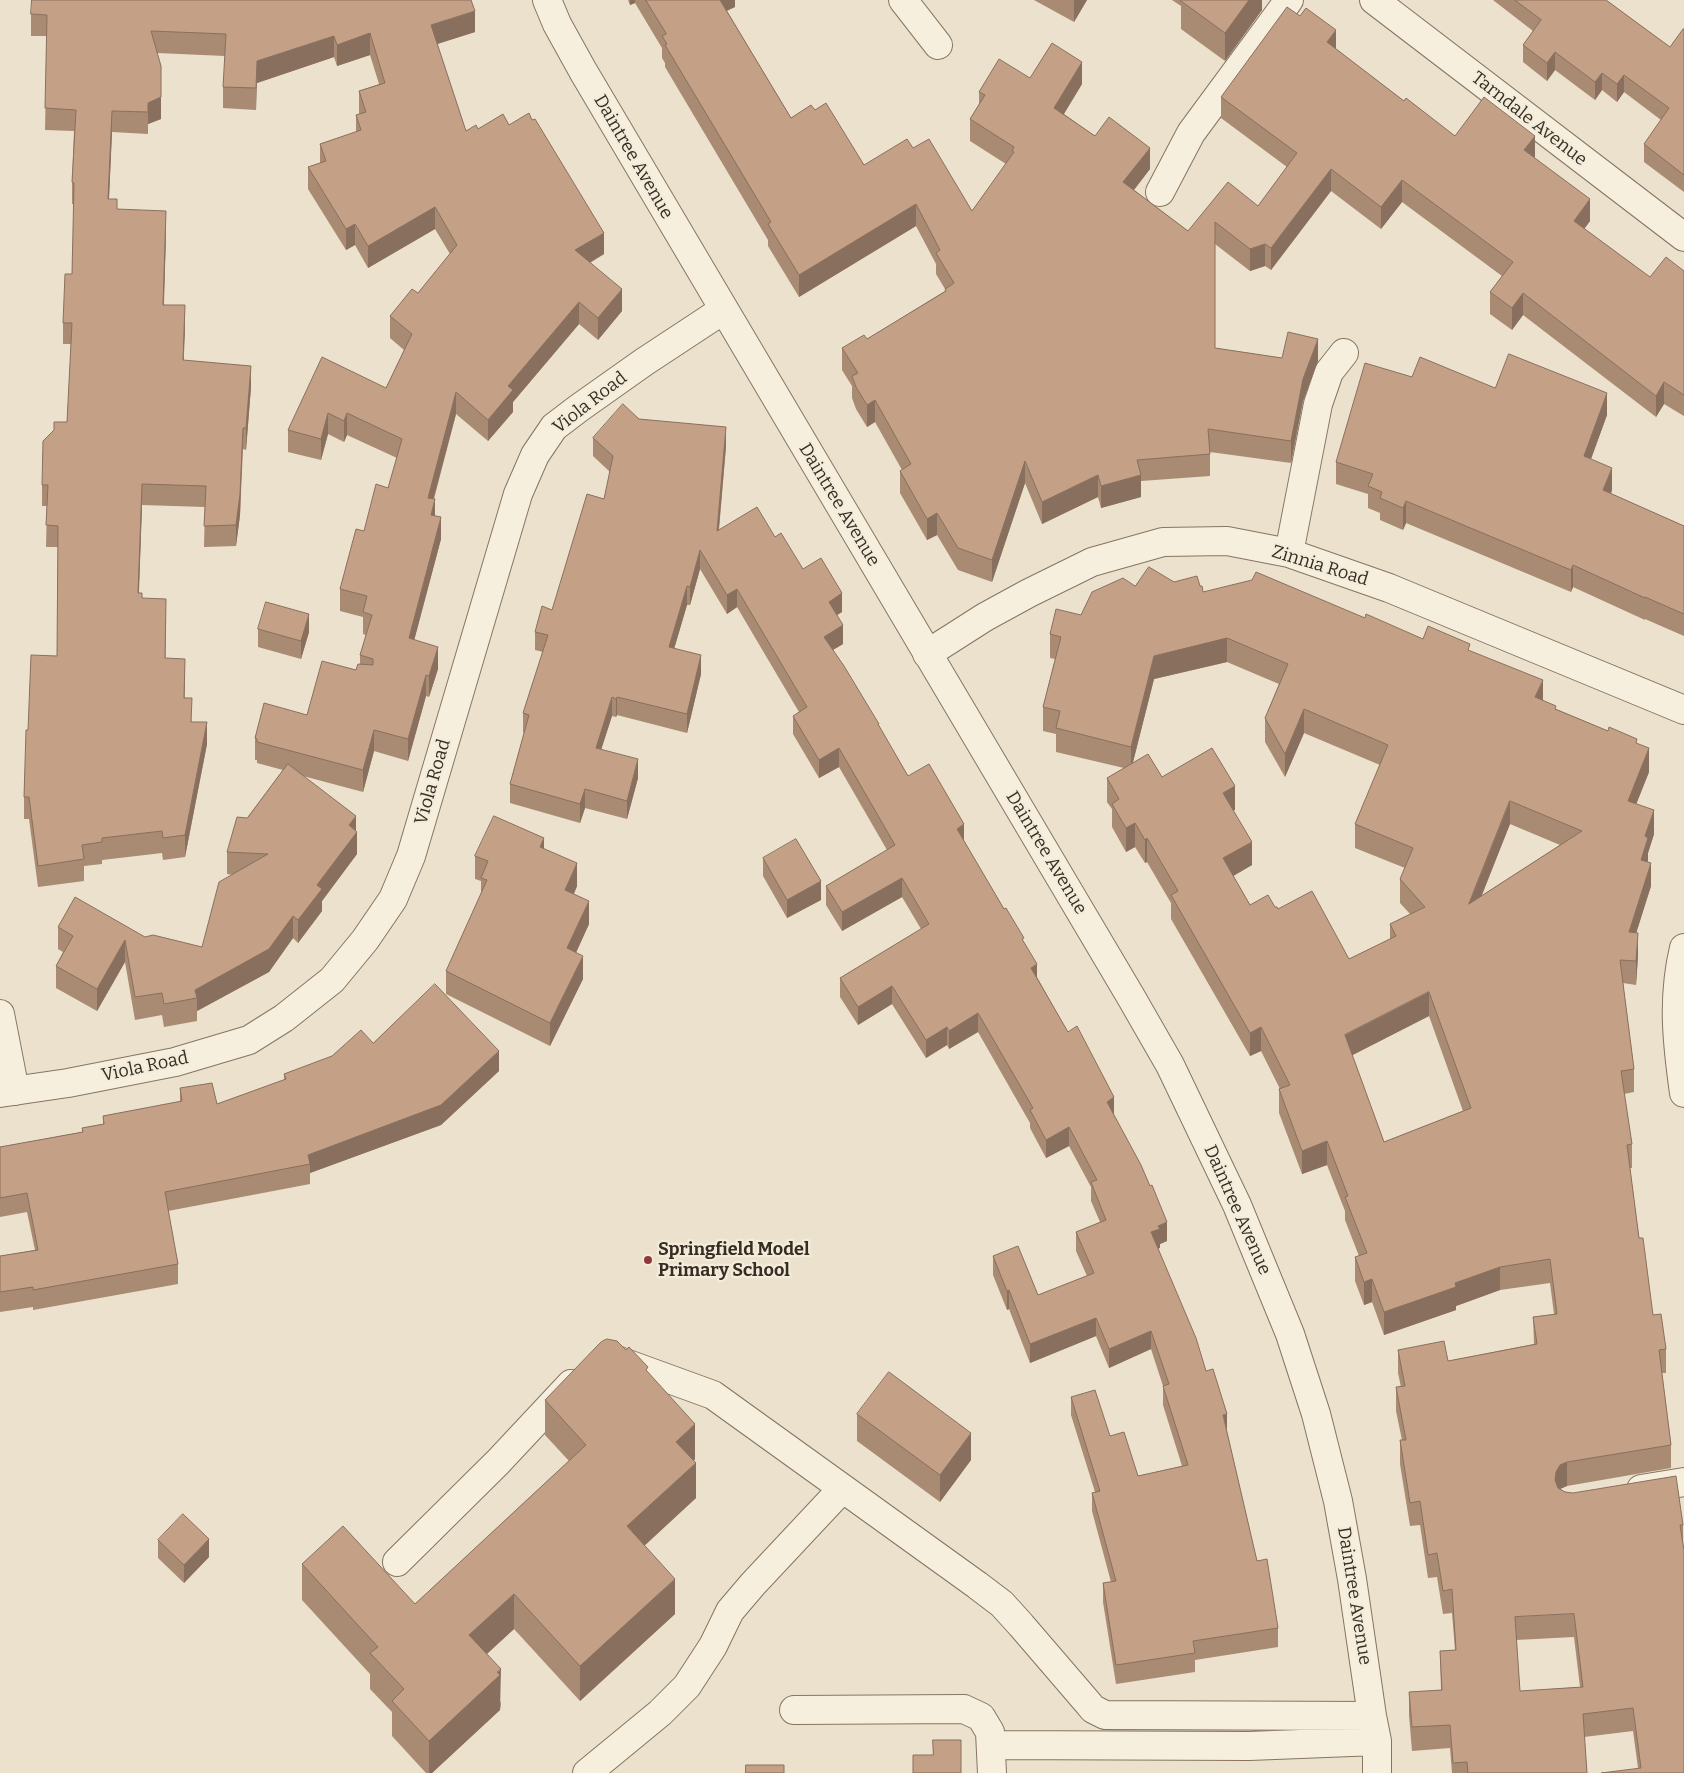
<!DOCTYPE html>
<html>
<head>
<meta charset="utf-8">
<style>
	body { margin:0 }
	canvas { display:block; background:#ebe1cc }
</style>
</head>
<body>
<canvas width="1684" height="1773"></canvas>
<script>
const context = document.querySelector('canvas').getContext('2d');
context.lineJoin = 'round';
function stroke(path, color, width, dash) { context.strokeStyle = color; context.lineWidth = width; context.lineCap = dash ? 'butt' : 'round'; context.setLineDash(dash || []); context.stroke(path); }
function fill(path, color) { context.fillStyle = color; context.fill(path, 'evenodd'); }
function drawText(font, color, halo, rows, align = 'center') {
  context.font = font + ' Bitter,serif'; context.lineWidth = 4.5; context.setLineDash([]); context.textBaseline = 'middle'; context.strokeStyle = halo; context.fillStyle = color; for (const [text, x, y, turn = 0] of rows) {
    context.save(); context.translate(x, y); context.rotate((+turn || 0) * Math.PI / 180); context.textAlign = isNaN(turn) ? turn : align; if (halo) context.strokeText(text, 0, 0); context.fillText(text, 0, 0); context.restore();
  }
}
const minor = new Path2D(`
	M547,0L557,24L583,71L1131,997L1170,1065L1237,1205L1290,1334L1316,1414L1338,1501L1352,1579L1372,1716L1377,1741V1773
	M903,0L938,45
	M1374,0L1684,237
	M1160,192L1191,133L1289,0
	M1289,553L1318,404L1329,372L1344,353
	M927,654L985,617L1029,593L1092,562L1163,542L1227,541L1289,553L1389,588L1684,710
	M1684,948C1672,998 1677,1043 1684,1093
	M0,1014L15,1091
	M0,1093L68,1083L175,1062L249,1040L284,1018L332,980L365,940L393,899L411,856L518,494L535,455L554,427L579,408L644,362L723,310
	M614,1359L713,1395L977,1585L1002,1604L1021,1625L1088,1703L1093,1709L1105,1715L1372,1716
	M1641,1489L1684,1482
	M397,1562L498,1462L571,1384
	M794,1710L964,1709L981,1717L990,1732L992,1773
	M991,1745L1249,1746L1377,1741
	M587,1773L660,1713L687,1686L713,1646L730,1611L753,1584L842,1489`);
stroke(minor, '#867561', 30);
stroke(minor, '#f6efde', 28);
fill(new Path2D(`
	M628,0H735V7L727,11L791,118L815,110L864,165L913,148L972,211L1006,164L970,141V119L979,104V92L1030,78L1082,84L1064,114L1095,136L1150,169L1134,190L1188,231L1258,206L1287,167L1221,118V97L1336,49L1404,101L1455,136L1535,158L1590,221L1584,229L1650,277L1684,271V416L1664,404L1656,417L1523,315L1512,330L1490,314V292L1502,276L1402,202L1381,229L1331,191L1271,270L1265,266L1250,271L1215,244V348L1282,358L1318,361L1303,401L1291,463L1210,452V476L1141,481V497L1101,508L1098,497L1042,524L1025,483L992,582L958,570L937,535L927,540L900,493V471L902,470L875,422L867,427L856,409L852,398V386L842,370V348L867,339L945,291V289L936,274V264L916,226L799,297L768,246V240L665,67V63L662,58V48L635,3L630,5Z
	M1034,0H1087L1074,22Z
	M1172,0H1262V10L1225,61L1181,29V6Z
	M1493,0H1606L1670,47L1684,29V192L1644,162V144L1661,120L1624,92L1617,102L1602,90L1595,100L1555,70L1547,81L1523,62V45L1533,31Z
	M31,14L475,32L437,44L466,131L509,125L604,254L590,263L622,311L598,340L579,324L513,402V412L488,441L456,414L434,499L435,516L441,539L414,640L438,669L429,697L426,696L408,761L374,751L363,792L303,776L356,831L357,854L322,901V911L298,943L293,938L269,972L197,1011V1021L164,1027L162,1015L135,1020L125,962L97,1011L56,988V966L63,952L58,949V927L145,937L202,947L233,875L227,874V852L247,818L283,770L257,763V760H255V738L307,715L356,670L360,664V655L366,635L363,634V617L340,611V589L364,531L388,488L397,458L347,435L344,442L328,434L321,460L288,452V430L386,388L404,350L390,338V316L418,293L450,254L435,229L368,268L355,245L346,250L308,189V167L320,163V144L356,132V115L359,114V91L379,84L370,55L337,66L334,57L257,83L256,110L223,108V87L225,56L157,53L161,119L148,124V134L112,132L109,199L117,209L166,233L164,305L185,327L183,360L251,387L246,450L243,449L240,515L236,546L204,547L205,507L142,505L139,593L142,598L166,620L165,658L185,680L184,698L192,722L207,744L185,857L163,860L162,853L102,860V864L84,866V881L38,887L29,819H24V797L28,730L57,656L58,547H46L47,506H42V485L67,422L71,344H63V323L72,274L74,204H72V182L74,131L45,130L47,36H31Z
	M1412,377L1495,388L1607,415L1591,459L1612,490L1611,494L1684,526V636L1645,619V620L1573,587L1571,592L1406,523L1403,530L1380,520V513L1368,508V494L1336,484V462Z
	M639,419L726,446L719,530L775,537L803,569L842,612L837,615L843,644L833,650L908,776L964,841L1024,943L1037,977L1114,1115L1167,1241L1160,1244V1248H1158L1206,1371L1227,1432L1257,1561L1278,1628V1647L1195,1660V1672L1116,1684L1103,1602V1583L1111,1582L1092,1511V1493L1095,1492L1071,1415V1397L1110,1436L1138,1476L1182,1466L1163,1405V1386L1151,1349L1109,1368L1096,1336L1030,1363L1009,1309L1007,1310L993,1275V1256L1038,1295L1087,1276L1076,1251V1232L1100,1222L1091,1201V1187L1069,1146L1046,1158L1030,1128V1123L978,1032L949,1049L947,1045L926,1058L892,1004L858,1025L840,997V978L921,929L902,897L842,931L826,905V886L887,850L839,767L819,778L793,734V716L799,712L737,607L727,614L700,569L690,605H687L674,649L701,674L687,733L617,715L616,717L612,716L601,749L638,778L627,819L585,808L580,823L510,803V784L524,733L523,732V713L543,652L535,650V632L552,610L604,499L610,472L593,456V438Z
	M1174,582L1200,586L1203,592L1365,618L1423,639L1470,651L1556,709L1637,743L1649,772L1636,804L1654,834L1648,853L1647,862L1651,886L1636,933L1638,956L1636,985L1623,983L1634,1069V1092L1624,1094L1632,1144V1168H1630L1639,1238L1653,1315L1666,1349V1373H1662L1671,1445V1468L1567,1486L1560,1489L1565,1492L1683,1525L1684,1773L1638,1768L1633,1731L1584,1737L1587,1773H1452L1450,1748L1412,1751L1409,1715V1692L1441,1690L1440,1651L1455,1650L1452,1613L1443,1614L1437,1577L1428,1578L1420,1525L1410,1526L1400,1464V1440H1402L1396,1411V1387H1401L1398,1373V1350L1448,1361L1534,1344L1533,1317L1554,1314L1550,1283L1500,1290L1456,1306V1310L1384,1335L1372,1302L1364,1305L1355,1281V1257L1359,1256L1345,1220V1211L1327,1165L1302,1174L1279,1113V1089H1280L1261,1051L1250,1056L1171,919V903L1147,862L1145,863L1135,847L1126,852L1112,827V809L1107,802V778L1124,768L1056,752V734L1043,731V707L1055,659L1050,658V634L1081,615L1135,586ZM1227,662L1279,684L1265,718V742L1285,777L1304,733L1380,765L1355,824V848L1405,868L1400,879V903L1410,914L1390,924V939L1349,959L1275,907L1250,905L1233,876L1252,865L1233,810H1235L1162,777L1133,762L1154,679ZM1510,824L1560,845L1481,896ZM1429,1016L1463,1111L1384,1142L1352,1055ZM1574,1637L1580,1687L1520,1691L1516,1640Z
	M258,629L309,632L301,659L258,647Z
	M544,848L577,886L574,894L589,924L576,953L583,979L550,1046L446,994V971L481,894V881L475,879V856Z
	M763,858L821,900L787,918L763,876Z
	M373,1043L499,1071L441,1125L310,1173V1184L168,1211L178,1264V1284L33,1310V1307L0,1312V1256L35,1250L27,1212L0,1217V1147L82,1132V1128L103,1124V1116L180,1102V1088L217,1104L284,1080V1074Z
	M648,1373L695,1459L694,1461L696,1498L644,1545L675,1614L580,1701L514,1629L487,1654L501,1704L500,1710L432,1773H426L392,1736V1712L370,1689V1674L302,1600V1564L415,1604L569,1461L545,1435V1400Z
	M857,1414L971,1460L940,1502L857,1441Z
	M158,1540L209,1557L184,1583L158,1558Z`), '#a98a73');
fill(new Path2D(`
	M630,0H635V3L630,5Z
	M716,0H735V7L716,15Z
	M1074,0H1087L1074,22Z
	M1249,0H1262V10L1225,61V33Z
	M475,11V32L431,46V25Z
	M1336,30V52L1327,42Z
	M370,33V55L337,66V45Z
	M334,36V57L257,83L256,110L257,61Z
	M1555,52V70L1547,81V63Z
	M1082,62V84L1054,130V108Z
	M161,66V119L148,124V134V103Z
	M1602,73V90L1595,100V82Z
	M1624,75V92L1617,102V84Z
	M112,111V132L108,220V199Z
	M1535,136V158L1524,150Z
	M1150,148V169L1123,204V182Z
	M1331,169V191L1271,270V248Z
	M1402,180V202L1381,229V207Z
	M1590,199V221L1574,243V221Z
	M916,204V226L799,297V275Z
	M435,207V229L368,268V246Z
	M166,211V233L163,326V305Z
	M355,224V245L346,250V229Z
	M604,233V254L575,271V250Z
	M1265,244V266L1250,271V249Z
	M622,289V311L598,340V318Z
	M1523,293V315L1512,330V308Z
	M579,302V324L513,402V412L488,441V420L508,386Z
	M185,305V327L183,382V360Z
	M1318,339V361L1303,401L1291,463V441L1303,379Z
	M251,366V387L246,450V428Z
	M1664,382V404L1656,417V396Z
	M456,392V414L428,519V498Z
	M1607,393V415L1584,478V456Z
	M875,400V422L867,427V405Z
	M328,413V434L321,460V439Z
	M347,413V435L344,442V421Z
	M726,427V446L717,549V531Z
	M243,428L240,515L236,546V525Z
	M1025,461V483L992,582V560Z
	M1612,468V490L1603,512V490Z
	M1098,475V497L1042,524V502Z
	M1141,475V497L1101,508V486Z
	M142,484V505L138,614V593Z
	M435,499V521L431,515Z
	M1406,501V523L1403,530V508Z
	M937,513V535L927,540V519Z
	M441,517V539L409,660V638Z
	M700,550V569L690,605V587Z
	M1573,565V587L1571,592V570Z
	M687,586V605L669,666V647Z
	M737,589V607L727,614V595Z
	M842,593V612L829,620V602Z
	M166,599V620L165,680V658Z
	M309,614V632L301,659V641Z
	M843,625V644L824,655V637Z
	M1227,638V662L1154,679L1131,770V747L1154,656Z
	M438,647V669L429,697V676Z
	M701,655V674L687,733V714Z
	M185,659V680L184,720V698Z
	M426,675V696L408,761V739Z
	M1543,680V703L1535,697Z
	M612,697V716L596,766V748Z
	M617,697V715L616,717V699Z
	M1304,709V733L1285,777V754Z
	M207,722V744L185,857V835Z
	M374,730V751L363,792V770Z
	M839,748V767L819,778V760Z
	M1649,748V772L1628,825V801Z
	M638,759V778L627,819V801Z
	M1235,786V810L1223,816V793Z
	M585,789V808L580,823V804Z
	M1510,801V824L1469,928V904Z
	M1654,810V834L1648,853V861L1641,883V860L1645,836Z
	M356,816V833L357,832V854L322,901V911L298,943V920L349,825Z
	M1135,823V847L1126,852V828Z
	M964,824V843L957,829Z
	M544,838V861L540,847Z
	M1147,838V862L1145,863V840Z
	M1252,842V865L1223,882V858Z
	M577,863V886L565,913V890Z
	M1651,863V886L1629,956V932Z
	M902,878V897L842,931V912Z
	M821,881V900L787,918V900Z
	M589,901V924L567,972V948Z
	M293,916V938L269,972L197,1011V998L195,990Z
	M1638,933V956L1636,985V961Z
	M125,940V962L97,1011V989Z
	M583,956V979L550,1046V1023Z
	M1037,964V983L1031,968Z
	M892,986V1004L858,1025V1007Z
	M1429,992V1016L1345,1059V1035Z
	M978,1013V1032L949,1049V1031Z
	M947,1027V1045L926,1058V1040Z
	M1261,1027V1051L1250,1056V1033Z
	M499,1051V1071L441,1125L310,1173V1164L308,1155Z
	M1114,1097V1116L1107,1102Z
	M1069,1127V1146L1046,1158V1140Z
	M1327,1141V1165L1302,1174V1151Z
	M1167,1222V1241L1160,1244V1248L1151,1251V1232L1158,1226Z
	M1500,1267V1290L1456,1306V1310L1384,1335V1312L1455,1283Z
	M1372,1279V1302L1364,1305V1282Z
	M1009,1290V1309L1007,1310V1291Z
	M1096,1318V1336L1030,1363V1344Z
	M1151,1331V1349L1109,1368V1349Z
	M1227,1414V1432L1223,1415Z
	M695,1424V1459L676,1477V1442Z
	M971,1433V1460L940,1502V1475Z
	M1567,1462V1486L1560,1489L1556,1495L1555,1480L1556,1472L1560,1465Z
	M696,1463V1498L627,1562V1526Z
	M209,1539V1557L184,1583V1565Z
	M675,1579V1614L580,1701V1666Z
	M514,1594V1629L469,1670V1635Z
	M501,1669L500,1710L432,1773H429V1741Z`), '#89705e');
const building = new Path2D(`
	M32,0H471L475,11L431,25L466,131L476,125L478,129L503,114L509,125L529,113L532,120L535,119L604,233L575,250L622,289L598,318L579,302L508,386L513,390L488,420L456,392L428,498L435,499L431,515L441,517L409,638L438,647L429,676L426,675L408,739L374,730L363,770L257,742V739L255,738L264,703L307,715L322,661L356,670L358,664L373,665V659L360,655L372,615L363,612L367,596L340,589L356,529L364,531L376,484L388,488L402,439L347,413L344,421L328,413L321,439L288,430L322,357L386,388L412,334L390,316L412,289L418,293L457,245L435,207L368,246L355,224L346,229L308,167L326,161L320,144L361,130L356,115L366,112L359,91L385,83L370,33L337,45L334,36L257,61L256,88L223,87L226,34L151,31L161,66V97L148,103V112L112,111L108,199H117V209L166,211L163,305H185L183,360L251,366L246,428H243L240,494L236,525L204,526L206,486L142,484L138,593H142V598L166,599L165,658L185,659L184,698H192L191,722H207L185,835L163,838L162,831L102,838V842L82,845L84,859L38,866L29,797H24L26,730H28L31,655L57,656L58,526L46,525L48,485H42L43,441L54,430V422H67L72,323H63L65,274H72L74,183L72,182L76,110L45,108L47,15L31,14Z
	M646,0H720L791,118L811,105L815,110L826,103L864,165L907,139L913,148L929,139L972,211L1014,152L1012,151L1014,147L970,119L985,95L979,92L999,59L1030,78L1052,43L1082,62L1054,108L1095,136L1109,117L1150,148L1123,182L1188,231L1228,182L1258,206L1297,153L1221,97L1287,7L1300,16L1306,8L1336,30L1327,42L1404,101L1406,98L1455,136L1484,97L1535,136L1524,150L1590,199L1574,221L1650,277L1666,257L1684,271V395L1664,382L1656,396L1523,293L1512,308L1490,292L1513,262L1402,180L1381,207L1331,169L1271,248L1265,244L1250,249L1215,222V348L1282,358L1288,332L1318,339L1303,379L1291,441L1208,429L1210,454L1137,460L1141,475L1101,486L1098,475L1042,502L1025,461L992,560L958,548L937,513L927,519L900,471L911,464L875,400L867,405L856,387L852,376L858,373L842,348L864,335L867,339L946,291L945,289L954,283L936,253L940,250L916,204L799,275L768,224L771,222L665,45L667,44L662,36L666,34Z
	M1181,0H1249L1225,33L1181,1Z
	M1515,0H1606L1670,47L1683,29H1684V175L1644,144L1669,108L1624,75L1617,84L1602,73L1595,82L1555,52L1547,63L1523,45L1541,20Z
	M1509,354L1607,393L1584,456L1612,468L1603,490L1684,526V614L1645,597V598L1573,565L1571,570L1406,501L1403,508L1380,498L1382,492L1368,486L1373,474L1336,462L1365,363L1412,377L1420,357L1495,388Z
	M623,404L639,419L726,427L717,531L757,507L775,537L781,533L803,569L821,558L842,593L829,602L843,625L824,637L844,666L879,724H878L908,776L929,764L964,824L957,829L1004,909L1006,908L1024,938L1022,939L1037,964L1031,968L1068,1032L1077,1026L1114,1097L1107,1102L1141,1165L1150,1186L1152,1185L1167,1222L1158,1226L1160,1229L1151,1232L1196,1338L1206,1371L1213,1369L1227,1414L1223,1415L1257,1561L1267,1559L1278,1628L1193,1641L1195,1653L1116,1665L1103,1583L1116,1581L1092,1493L1100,1491L1071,1397L1095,1390L1110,1436L1124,1432L1138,1476L1188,1465L1163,1386L1169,1384L1151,1331L1109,1349L1096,1318L1030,1344L1009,1290L1007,1291L993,1256L1018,1246L1038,1295L1094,1273L1076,1232L1106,1220L1091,1182L1097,1180L1069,1127L1046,1140L1030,1110L1033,1108L978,1013L949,1031L947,1027L926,1040L892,986L858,1007L840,978L929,924L902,878L842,912L826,886L895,845L839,748L819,760L793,716L807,707L737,589L727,595L700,550L690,587L687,586L669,647L701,655L687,714L617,697L616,699L612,697L596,748L638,759L627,801L585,789L580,804L510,784L529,715L523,713L548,635L535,632L542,606L552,610L587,494L604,499L613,456L593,438Z
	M1149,567L1174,582L1197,576L1200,586H1202L1203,592L1252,580L1256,572L1365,618L1366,614L1423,639L1428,626L1470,644L1468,650L1543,680L1535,697L1556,706L1555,709L1608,731L1609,727L1637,739L1636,743L1649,748L1628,801L1654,810L1645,836L1648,838L1641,860L1651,863L1629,932L1638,933L1636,961L1620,960L1634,1069L1621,1071L1632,1144L1627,1145L1639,1238H1643L1653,1315L1661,1314L1666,1349L1659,1350L1671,1445L1567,1462L1560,1465L1556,1472L1555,1480L1558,1488L1565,1492L1573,1493L1676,1476L1683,1525H1680L1684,1550V1773H1601L1641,1768L1633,1708L1583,1714L1587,1773H1468L1467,1762L1453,1763L1450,1725L1412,1727L1409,1692L1442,1690L1440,1651L1456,1650L1452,1589L1443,1591L1437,1553L1428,1555L1420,1501L1410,1503L1400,1440H1406L1396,1387L1405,1386L1398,1350L1444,1341L1448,1361L1537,1344L1533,1317L1557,1314L1550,1259L1500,1267L1455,1283L1456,1287L1384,1312L1372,1279L1364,1282L1355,1257L1367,1253L1345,1197L1348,1196L1327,1141L1302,1151L1279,1089L1290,1085L1261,1027L1250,1033L1171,895L1178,891L1147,838L1145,840L1135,823L1126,828L1112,804L1119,799L1107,778L1148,754L1162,777L1212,748L1235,786L1223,793L1252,842L1223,858L1250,905L1268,895L1275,907H1277L1278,909L1312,891L1349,959L1396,936L1390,924L1425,907L1400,879L1413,848L1355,824L1388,745L1304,709L1285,754L1265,718L1288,664L1227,638L1154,656L1131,747L1056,728L1060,711L1043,707L1061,637L1050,634L1056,609L1081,615L1092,592L1123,578L1135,586ZM1510,801L1582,831L1469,904ZM1429,992L1471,1108L1384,1142L1345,1035ZM1574,1614L1583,1687L1520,1691L1515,1617Z
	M266,602L309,614L301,641L258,629Z
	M288,764L356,816L349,825L357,832L317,885L322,889L298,920L293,916L269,949L195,990L197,998L164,1004L162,993L135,997L125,940L97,989L56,966L73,936L58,927L75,897L145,937L153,935L202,947L219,882L268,854L227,852L237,817L247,818Z
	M494,816L544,838L540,847L577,863L565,890L589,901L567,948L583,956L550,1023L446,971L487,880L481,878L488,861L475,856Z
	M796,839L821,881L787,900L763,858Z
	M435,984L499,1051L441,1105L308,1155L310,1164L165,1192L178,1264L33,1290V1287L0,1292V1256L38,1250L27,1193L0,1198V1147L83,1132L82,1128L104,1124L103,1116L182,1101L180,1088L212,1083L217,1104L286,1079L284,1074L332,1056L361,1030L373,1043Z
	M607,1339L617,1341L626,1350L629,1347L648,1367L646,1370L695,1424L676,1442L696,1463L627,1526L675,1579L580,1666L514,1594L469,1635L501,1669L497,1672L500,1675L429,1741L392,1701L404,1689L370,1653L378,1647L302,1564L343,1526L415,1604L586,1445L545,1400L601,1342Z
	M889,1372L971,1433L940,1475L857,1414Z
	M183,1514L209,1539L184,1565L158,1540Z
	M933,1740H961V1773H913V1755H933Z
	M746,1765H784V1773H746Z`);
fill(building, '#c4a086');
stroke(building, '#89705e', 1);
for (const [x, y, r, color] of [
	[648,1260,5,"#8e3839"]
]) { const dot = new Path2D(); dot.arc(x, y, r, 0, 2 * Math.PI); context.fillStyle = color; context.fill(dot); stroke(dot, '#f3ecdb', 2); }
drawText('18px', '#382d23', '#f3ecdb', [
	["Tarndale Avenue",1529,119,38],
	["Daintree Avenue",633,157,60],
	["Viola Road",590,403,-38],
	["Daintree Avenue",839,505,59],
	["Zinnia Road",1320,566,17],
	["Viola Road",433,782,-74],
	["Daintree Avenue",1046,853,59],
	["Viola Road",145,1067,-12],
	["Daintree Avenue",1237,1210,66],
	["Daintree Avenue",1354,1596,81]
]);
drawText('bold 18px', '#382d23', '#f3ecdb', [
	["Springfield Model",658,1250],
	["Primary School",658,1271]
], 'left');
</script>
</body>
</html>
